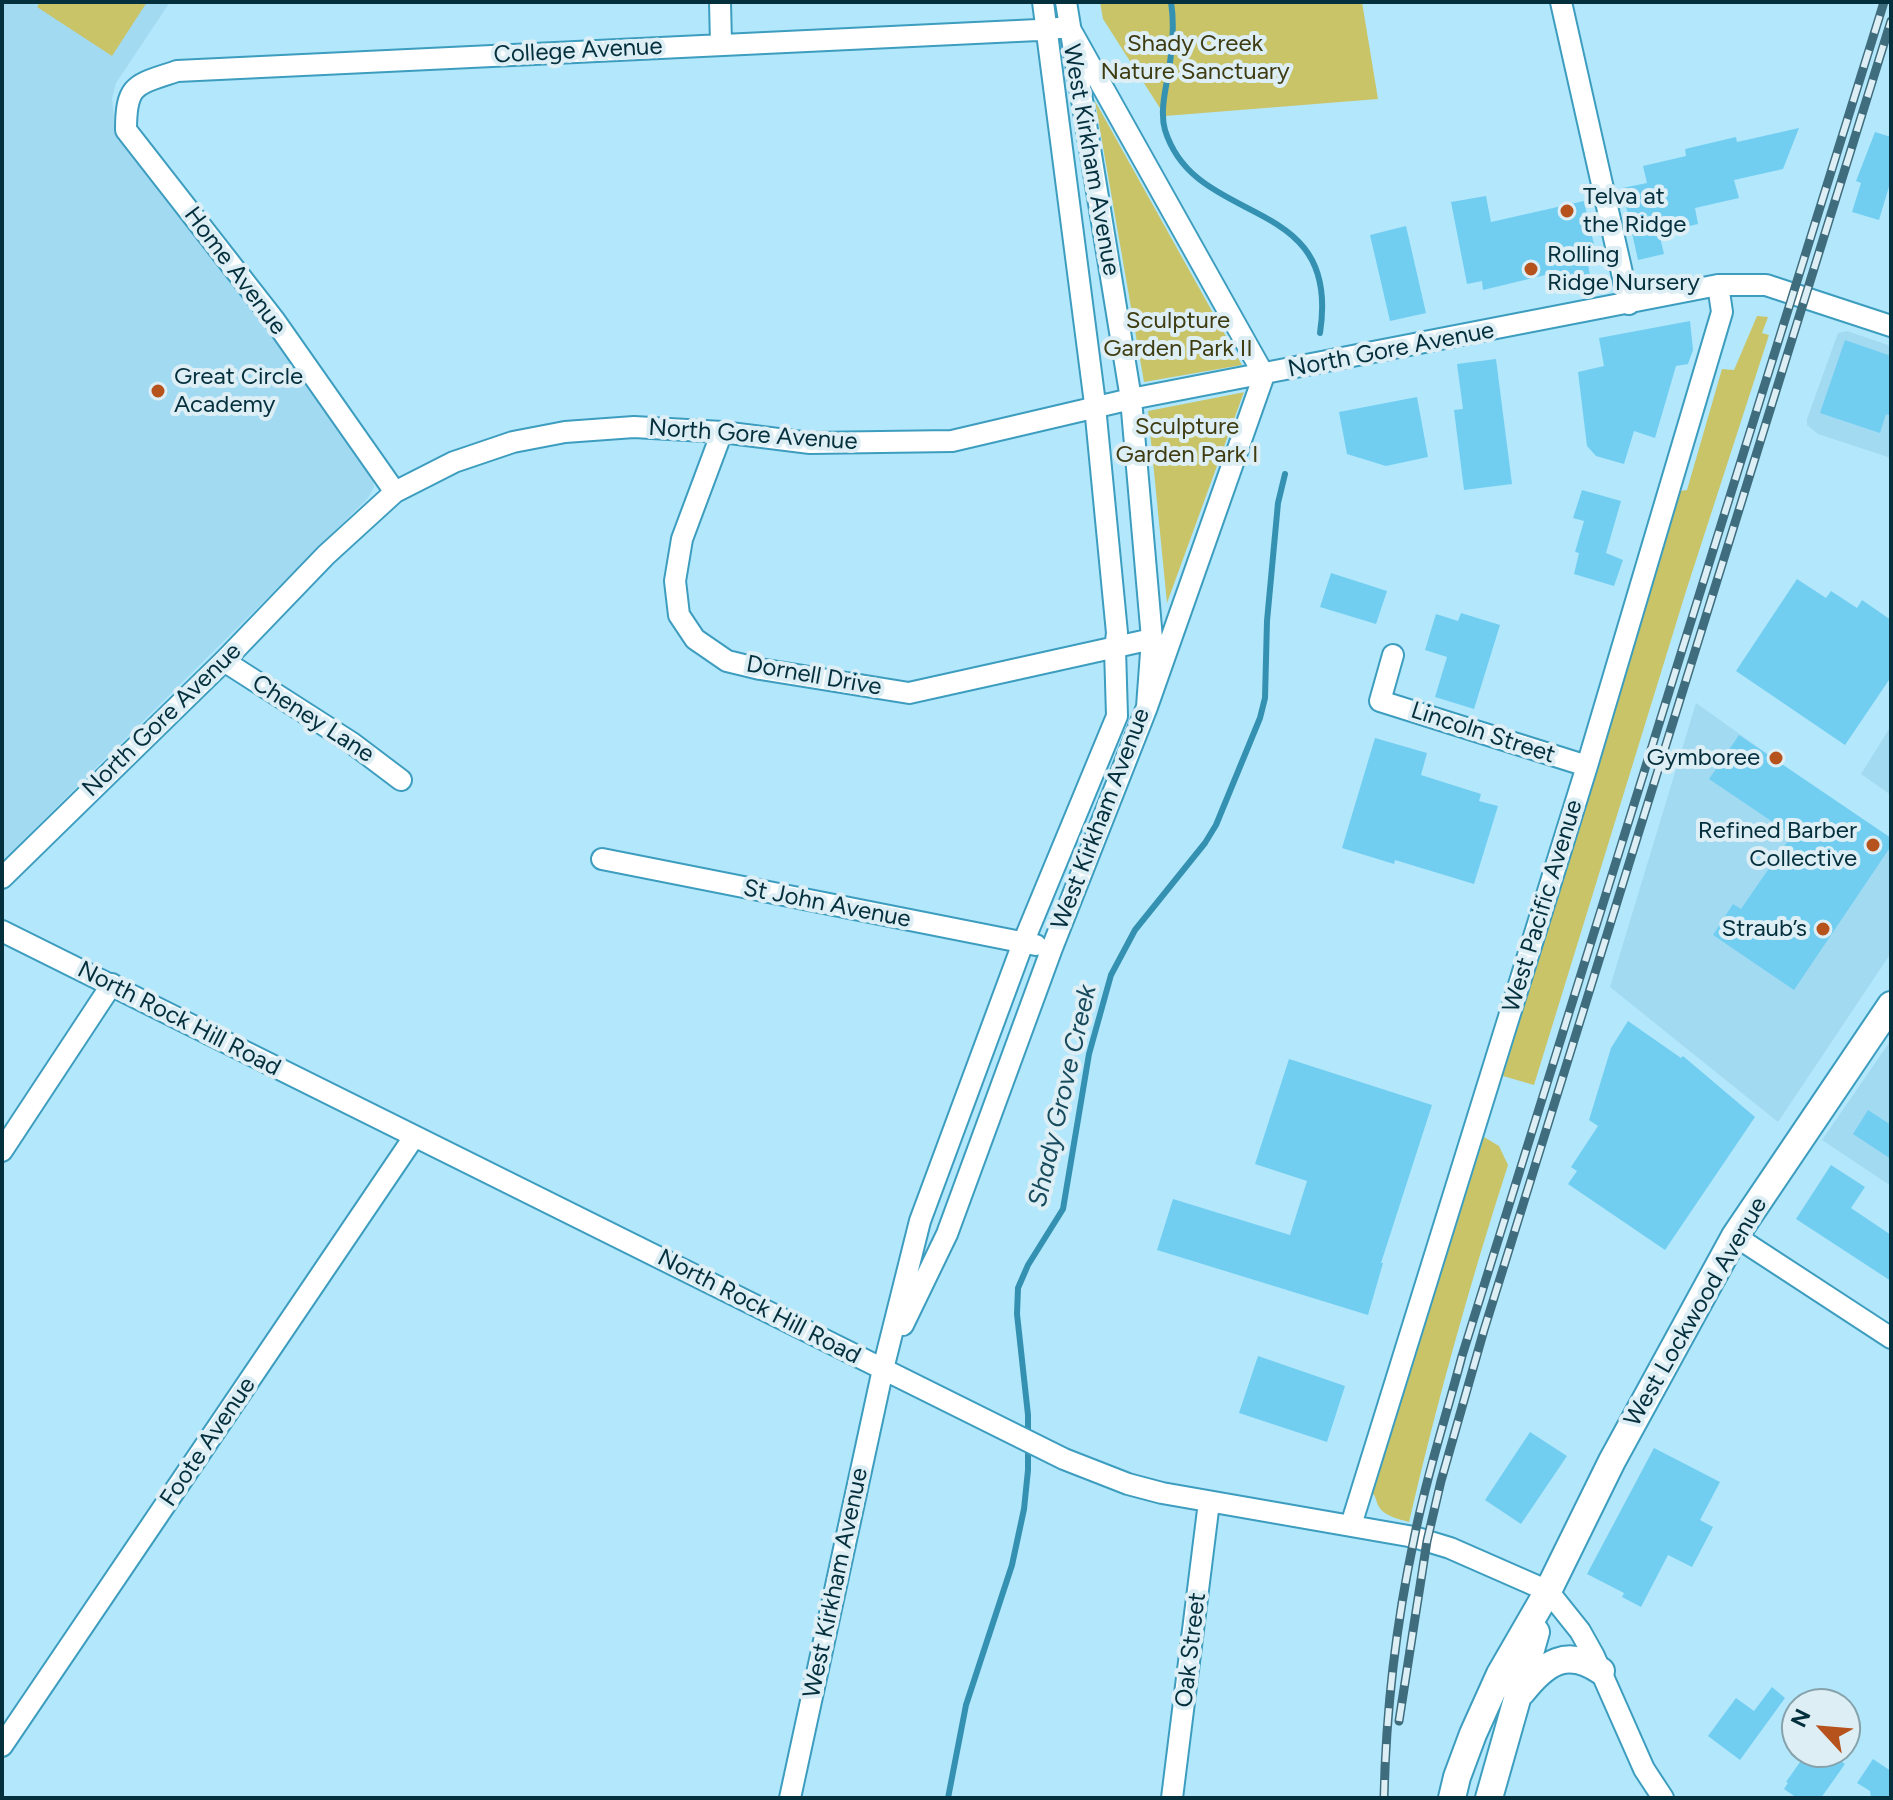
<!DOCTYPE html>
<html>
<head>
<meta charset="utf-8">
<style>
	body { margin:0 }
	#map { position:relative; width:1893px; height:1800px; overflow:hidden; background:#b3e7fc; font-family:Figtree,sans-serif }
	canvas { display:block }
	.frame { position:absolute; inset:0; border:4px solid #042f3d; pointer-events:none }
	.north { position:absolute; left:1781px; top:1688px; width:80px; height:80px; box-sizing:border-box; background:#ddeef5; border:2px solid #86a2ab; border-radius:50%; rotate:296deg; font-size:22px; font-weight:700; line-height:32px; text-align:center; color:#042f3d }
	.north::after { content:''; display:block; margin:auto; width:28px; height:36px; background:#b6531d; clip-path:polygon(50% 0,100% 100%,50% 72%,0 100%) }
</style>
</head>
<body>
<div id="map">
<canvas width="1893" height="1800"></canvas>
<div class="frame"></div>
<div class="north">N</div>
</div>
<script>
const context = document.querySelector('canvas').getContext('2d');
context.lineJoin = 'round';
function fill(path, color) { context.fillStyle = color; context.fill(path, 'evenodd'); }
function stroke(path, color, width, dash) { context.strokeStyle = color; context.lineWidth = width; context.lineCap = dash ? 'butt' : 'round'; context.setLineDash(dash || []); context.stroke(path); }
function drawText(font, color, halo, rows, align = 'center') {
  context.font = font + ' Figtree,sans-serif'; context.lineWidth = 8; context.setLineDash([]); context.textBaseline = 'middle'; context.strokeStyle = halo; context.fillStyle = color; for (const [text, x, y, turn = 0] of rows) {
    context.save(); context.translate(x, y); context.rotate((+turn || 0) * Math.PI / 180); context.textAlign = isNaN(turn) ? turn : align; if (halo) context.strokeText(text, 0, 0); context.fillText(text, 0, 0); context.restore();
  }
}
fill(new Path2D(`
	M2,2H170L116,83L112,99L115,126L256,307L372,475L374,487L368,498L2,861Z
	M1847,331L1891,346V458L1818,434L1807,425V419L1838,333Z
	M1696,703L1891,842V953L1778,1122L1610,987Z
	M1891,726V795L1861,774Z
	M1891,1040V1186L1822,1140Z`), '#a2daf2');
fill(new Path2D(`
	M40,2H147L112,56L37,7Z
	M1100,2H1362L1378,99L1165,116L1103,19Z
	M1095,101L1242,365L1144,382Z
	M1757,316L1768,317L1762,333L1769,335L1687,588L1534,1085L1503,1076L1680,491L1687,490L1722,369L1734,370Z
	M1245,392H1244L1167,603L1148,411Z
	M1484,1137L1499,1146L1508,1165C1470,1283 1437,1401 1409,1522C1399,1519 1383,1516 1378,1505C1376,1501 1376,1496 1372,1493Z`), '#cac469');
stroke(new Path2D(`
	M1171,2C1175,26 1172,52 1168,75C1165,92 1160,113 1165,130C1196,230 1342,191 1320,333
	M948,1798L966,1705L1012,1565L1024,1509L1028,1470V1415L1017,1314L1018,1288L1028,1265L1063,1209L1089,1054L1111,975L1135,930L1205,843L1216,825L1260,718L1265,698L1267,621L1278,503L1285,474`), '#3591b2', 6);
fill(new Path2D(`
	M1799,128L1783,169L1734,180L1739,198L1695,208L1698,224L1659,233L1664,254L1638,260L1622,188L1647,183L1643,166L1686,156L1685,149L1736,137L1737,142Z
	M1875,132L1891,137V180L1879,220L1852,212L1861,183L1856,181Z
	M1486,196L1491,222L1584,201L1598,262L1588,264L1590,275L1568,280L1566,270L1483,290L1482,281L1467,284L1451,202Z
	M1406,226L1426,313L1390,321L1370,235Z
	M1690,321L1693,350L1688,364L1676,366L1655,438L1634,431L1624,464L1596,456L1587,446L1578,372L1604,366L1599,338Z
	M1845,340L1891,356V416L1886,414L1880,433L1820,413Z
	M1496,359L1512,484L1464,490L1454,410L1463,409L1457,364Z
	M1417,397L1428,457L1386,466L1347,454L1339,412Z
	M1582,490L1621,501L1606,553L1623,560L1614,586L1574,574L1579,553L1575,552L1584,521L1573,518Z
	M1331,573L1387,591L1376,624L1320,607Z
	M1797,579L1826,598L1831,591L1857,608L1862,600L1891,620V677L1845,745L1736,671Z
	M1461,613L1500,625L1474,709L1435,697L1447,657L1425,650L1436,614L1458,621Z
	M1739,735L1891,838V846L1794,990L1713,935L1733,904L1741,909L1792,835L1709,779Z
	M1375,738L1427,753L1421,775L1481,794L1479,801L1498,806L1474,884L1395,860L1394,864L1342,848Z
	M1628,1021L1681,1058L1683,1056L1755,1117L1665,1250L1568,1184L1577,1171L1571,1167L1598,1126L1589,1120L1611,1048Z
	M1289,1059L1432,1105L1381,1263H1383L1368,1315L1157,1250L1173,1199L1290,1235L1307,1181L1255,1164Z
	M1868,1110L1891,1125V1159L1853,1134Z
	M1831,1165L1865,1187L1851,1208L1891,1235V1281L1796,1219Z
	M1258,1356L1345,1386L1327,1442L1239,1413Z
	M1530,1432L1567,1456L1521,1524L1485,1500Z
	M1654,1448L1720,1482L1700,1520L1713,1527L1692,1567L1668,1555L1641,1607L1622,1597L1624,1593L1587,1574Z
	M1772,1687L1785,1698L1740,1760L1708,1736L1736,1698L1754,1711Z
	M1807,1752H1827L1845,1764L1821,1798H1797L1784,1789L1788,1783L1786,1782Z
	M1873,1759L1891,1771V1798H1871L1870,1791L1857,1783Z`), '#71cef1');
const minor = new Path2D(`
	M720,2L721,44
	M1561,2L1629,304
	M722,432L682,539L675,581L679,615L695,639L727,661L760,669L909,693L1152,639
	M395,492L275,321L126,130C126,83 136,85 177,71L1038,30L1069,27L1264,375L1147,707
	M1393,655L1380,701L1587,766
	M224,661L352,743L401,780
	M602,859L1036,945
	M2,878L224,661L326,555L395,492L454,462L513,442L565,432L634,427L722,432L810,443L952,441L1131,399L1718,285H1766L1891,326
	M2,931L1064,1459L1128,1484L1162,1493L1414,1537L1450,1548L1548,1591L1580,1631L1594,1656L1644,1769L1663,1798
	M2,1151L112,984
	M1735,1236L1891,1338
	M903,1325L947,1234L1052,948L1147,707L1152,639L1131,399L1066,2
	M1351,1525L1587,766L1722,312L1718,285
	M2,1746L414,1137
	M790,1798L883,1369L920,1221L1023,943L1117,716L1115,649L1117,633L1094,396L1043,2
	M1172,1798L1209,1502`);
const major = new Path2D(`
	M1522,1692C1545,1663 1567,1647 1601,1671
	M1452,1798L1457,1777L1473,1734L1500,1674L1548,1591L1612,1461L1735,1236L1891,1005
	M1489,1798L1536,1632`);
stroke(minor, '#3d9dbf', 24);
stroke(major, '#3d9dbf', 30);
stroke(minor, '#fff', 20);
stroke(major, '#fff', 26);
const rail = new Path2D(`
	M1399,1721L1427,1541L1441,1481L1484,1330L1891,21
	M1384,1798C1386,1711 1396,1624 1414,1539C1426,1477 1446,1417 1462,1356L1884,2`);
stroke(rail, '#3f6d7d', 9);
stroke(rail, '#ddeef5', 6, [18]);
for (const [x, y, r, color] of [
	[1567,211,8,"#b6531d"],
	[1531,269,8,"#b6531d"],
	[158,391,8,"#b6531d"],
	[1776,758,8,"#b6531d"],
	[1873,845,8,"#b6531d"],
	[1823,929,8,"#b6531d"]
]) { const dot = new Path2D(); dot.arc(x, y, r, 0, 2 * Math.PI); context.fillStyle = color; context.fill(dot); stroke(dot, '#ddeef5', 3); }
drawText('24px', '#3f3c12', '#ddeef5', [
	["Shady Creek",1195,44],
	["Nature Sanctuary",1195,72],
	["Sculpture",1178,321],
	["Garden Park II",1178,349],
	["Sculpture",1187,427],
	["Garden Park I",1187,455]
]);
drawText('24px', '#042f3d', '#ddeef5', [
	["College Avenue",578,51,-3],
	["West Kirkham Avenue",1091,160,80],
	["Home Avenue",235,271,53],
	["North Gore Avenue",1391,350,-11],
	["North Gore Avenue",753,435,4],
	["Dornell Drive",814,676,10],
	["Cheney Lane",313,719,33],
	["North Gore Avenue",162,720,-44],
	["Lincoln Street",1483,733,18],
	["West Kirkham Avenue",1101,819,-69],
	["St John Avenue",827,904,11],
	["West Pacific Avenue",1543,906,-73],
	["North Rock Hill Road",179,1019,27],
	["North Rock Hill Road",759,1307,27],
	["West Lockwood Avenue",1696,1312,-60],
	["Foote Avenue",208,1442,-56],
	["West Kirkham Avenue",836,1583,-78],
	["Oak Street",1191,1650,-83]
]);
drawText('24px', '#042f3d', '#ddeef5', [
	["Telva at",1583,197],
	["the Ridge",1583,225],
	["Rolling",1547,255],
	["Ridge Nursery",1547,283],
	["Great Circle",174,377],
	["Academy",174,405],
	["Gymboree",1760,758,"right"],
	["Refined Barber",1857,831,"right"],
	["Collective",1857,859,"right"],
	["Straub’s",1807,929,"right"]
], 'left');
drawText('italic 26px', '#174a5c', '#ddeef5', [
	["Shady Grove Creek",1063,1096,-77]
]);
</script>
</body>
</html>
